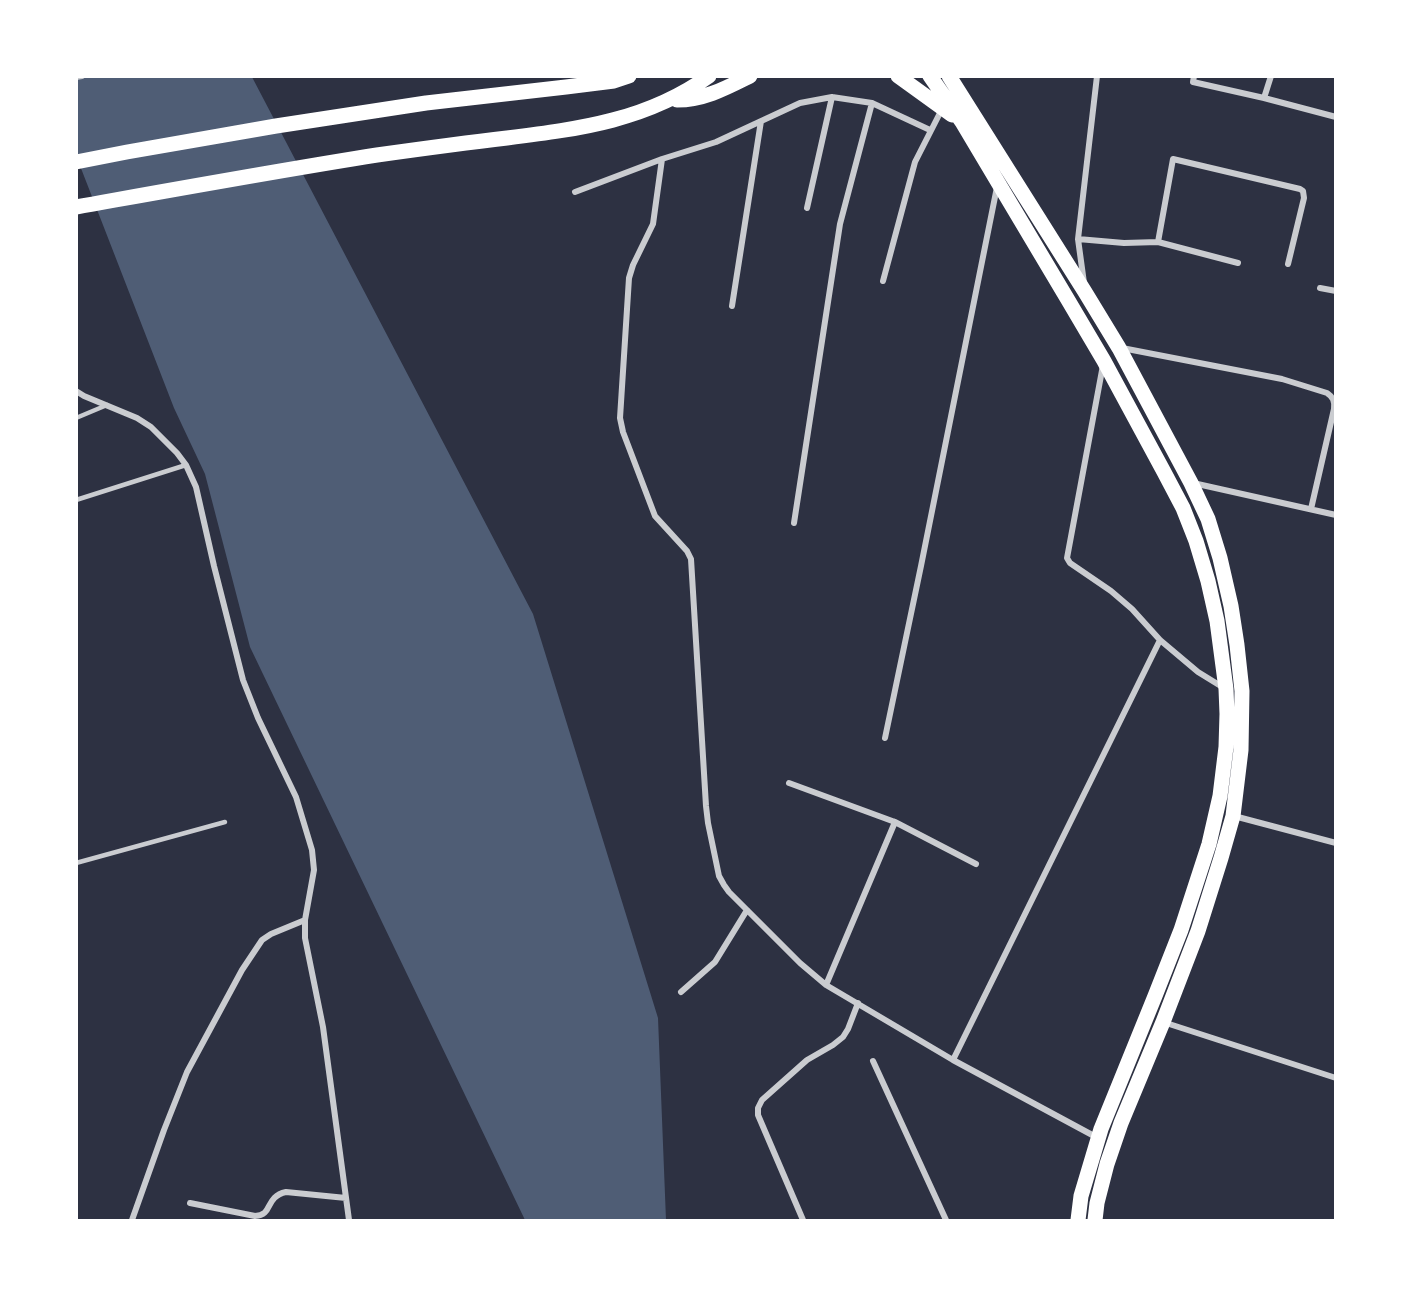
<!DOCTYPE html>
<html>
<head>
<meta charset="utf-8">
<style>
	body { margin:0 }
	#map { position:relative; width:1412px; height:1297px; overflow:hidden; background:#2d3142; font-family:Inter,sans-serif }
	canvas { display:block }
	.frame { position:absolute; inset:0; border:78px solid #fff; pointer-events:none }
</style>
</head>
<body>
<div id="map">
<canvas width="1412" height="1297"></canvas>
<div class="frame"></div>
</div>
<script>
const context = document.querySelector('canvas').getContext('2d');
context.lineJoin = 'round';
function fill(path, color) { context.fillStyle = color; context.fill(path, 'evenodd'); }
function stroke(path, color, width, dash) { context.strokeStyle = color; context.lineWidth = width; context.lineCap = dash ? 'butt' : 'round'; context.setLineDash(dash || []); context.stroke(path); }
fill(new Path2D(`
	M77,77H252L533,614L658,1018L666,1220H525L250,647L205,474L174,408L77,158Z`), '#4f5d75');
stroke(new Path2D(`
	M76,418L107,405
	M76,500L186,465
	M76,863L225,822`), '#caccd0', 4.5);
stroke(new Path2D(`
	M1194,76L1193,82L1264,98L1336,117
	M76,77L82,76
	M1264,98L1271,76
	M662,159L653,224L633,265L629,278L620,418L623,432L655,516L687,551L691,559L706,806L708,823L719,876L724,885L729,892L800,963L826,985L953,1060L1096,1137
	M575,192L662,159L716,142L800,103L832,97L872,103L930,130
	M807,208L832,97
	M1078,239L1124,243L1158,242L1238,263
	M1158,242L1173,159L1300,189L1303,191L1304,198L1288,264
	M883,281L915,162L942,109
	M1084,283L1078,239L1097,76
	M1320,288L1336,291
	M732,306L761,121
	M1122,348L1282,379L1327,393C1333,397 1335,401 1334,409L1311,509
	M1103,365L1067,558L1070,563L1111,591L1132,609L1160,640L1198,672L1224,688
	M76,391L84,396L137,418L151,427L177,453L186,465L196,487L214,566L243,680L258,718L296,797L312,850L314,870L305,920V938L323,1027L349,1220
	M1193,483L1336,515
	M794,523L840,224L872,103
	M885,738L921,566L997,187
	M789,783L895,822L826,985
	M1234,816L1336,843
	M895,822L976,864
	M681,992L715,962L747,910
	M1163,1022L1336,1078
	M953,1060L1160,640
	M873,1061L946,1220
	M190,1203L255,1216C274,1215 264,1197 286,1192L346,1198
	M132,1220L164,1130L187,1072L242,970L262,940L271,934L305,920
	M803,1220L758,1115V1108L762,1100L807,1060L833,1045L843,1037L848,1029L858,1003`), '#caccd0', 6);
stroke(new Path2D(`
	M898,76L952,115
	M930,76L962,122L1068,300L1104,361L1164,472L1183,508L1196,541L1208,581L1217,621L1226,689L1227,714L1226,747L1220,796L1209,844L1181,930L1155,996L1101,1129L1081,1196L1078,1220
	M949,76L1085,292L1119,348L1191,483L1208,519L1220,558L1231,606L1237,645L1242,691L1241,750L1233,816L1221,858L1198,931L1163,1022L1121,1123L1107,1164L1097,1203L1095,1220
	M677,100C704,100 726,88 750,76
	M76,162L127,152L276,126L426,103L566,87L614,81L629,76
	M76,207C177,189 276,171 377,155C420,149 464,143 507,138C580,129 648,120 709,76`), '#fff', 15);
</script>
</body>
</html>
